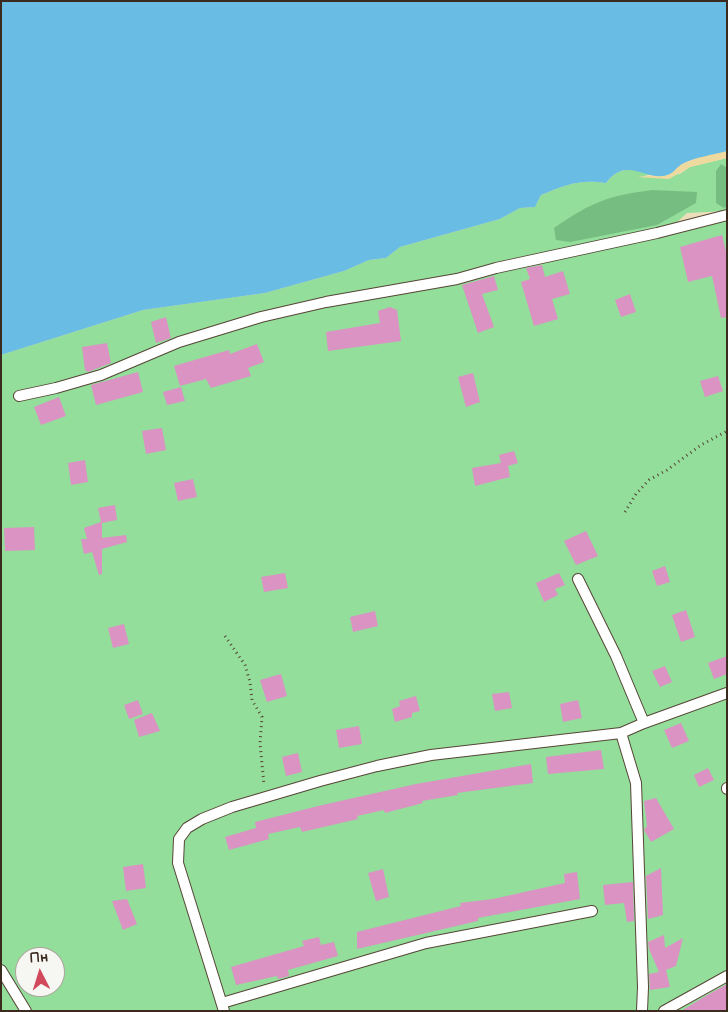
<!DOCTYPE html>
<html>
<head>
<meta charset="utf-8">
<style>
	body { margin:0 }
	#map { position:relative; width:728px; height:1012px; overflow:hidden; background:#ecdebb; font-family:"Balsamiq Sans",sans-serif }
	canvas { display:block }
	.frame { position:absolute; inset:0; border:2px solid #3b2a1e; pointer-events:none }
	.north { position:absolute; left:15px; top:947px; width:50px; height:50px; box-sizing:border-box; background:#f6f6f2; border:1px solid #aba49d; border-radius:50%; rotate:355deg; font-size:14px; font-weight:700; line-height:20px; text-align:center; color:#3b2a1e }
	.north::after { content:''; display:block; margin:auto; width:18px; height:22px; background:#d1495b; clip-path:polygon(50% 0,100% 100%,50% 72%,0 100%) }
</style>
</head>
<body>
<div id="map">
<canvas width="728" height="1012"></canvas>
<div class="frame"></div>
<div class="north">Пн</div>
</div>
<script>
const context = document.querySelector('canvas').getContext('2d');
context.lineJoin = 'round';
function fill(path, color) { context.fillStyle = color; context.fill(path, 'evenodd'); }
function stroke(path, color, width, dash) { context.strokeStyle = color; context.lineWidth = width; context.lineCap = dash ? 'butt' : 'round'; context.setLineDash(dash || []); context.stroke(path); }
fill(new Path2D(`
	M727,158V211L687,213L676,223L727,219V1011H1V355L143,310L265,293L344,271L369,260L386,258L400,247L500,219L520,208L535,207L541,195C566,185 579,179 606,183C620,165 633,169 652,174L640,177L680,174L690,167ZM25,957H55V987H25Z`), '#93de9a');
fill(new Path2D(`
	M721,164L727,168V206L724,208L716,203V171Z
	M652,190L697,192L696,203L657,225L570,242L556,240L554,228C592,202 607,196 652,190Z`), '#76bd82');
fill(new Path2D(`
	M727,151V158L690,167L669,179L637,177L670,174L680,165L703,156Z`), '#eeda9e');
fill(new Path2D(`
	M1,1H727V151C712,155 696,157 682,164C678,166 674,172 670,174C647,184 628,154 606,183C579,179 566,185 541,195L535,207L520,208L500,219L400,247L386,258L369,260L344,271L265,293L143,310L1,355Z`), '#69bde5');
fill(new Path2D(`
	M722,235L727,255V317L721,318L712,276L688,282L680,247Z
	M542,265L545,277L563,271L570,294L552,299L558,319L534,326L521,282L530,279L526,268Z
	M494,276L498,290L482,294L494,327L478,333L462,285Z
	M630,294L636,312L621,317L615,300Z
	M390,307L397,310L401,341L328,351L326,332L380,323L378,311Z
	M166,317L171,338L156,343L151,322Z
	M107,343L111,363L88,372L85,370L82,347Z
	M257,344L264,362L248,368L251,376L211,388L206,379L180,386L174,366L229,350L230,354Z
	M138,372L143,392L96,405L91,385Z
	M473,373L480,402L466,407L458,377Z
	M718,376L723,391L705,397L700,381Z
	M181,387L185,401L167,405L163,392Z
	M59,397L66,416L41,425L34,407Z
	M162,428L166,450L146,454L142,431Z
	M514,451L518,463L508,466L510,477L475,486L472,468L501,463L499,455Z
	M85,460L88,482L71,485L68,463Z
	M193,479L197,497L178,501L174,483Z
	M115,505L117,520L102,523V538L126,535L127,542L102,549V574L99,575L92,552L84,554L81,539H87L84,528L101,522L98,508Z
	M34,527L35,550L5,551L4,528Z
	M586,531L598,556L576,565L564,541Z
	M665,566L670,582L657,586L652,571Z
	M285,573L288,588L264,592L261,577Z
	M559,573L565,585L555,589L558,595L544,602L536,583Z
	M686,610L695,637L681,642L672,615Z
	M375,611L378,626L353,632L350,617Z
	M124,624L129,644L113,648L108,628Z
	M727,656V674L714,679L708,663Z
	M665,666L672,682L660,687L652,671Z
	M281,674L287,696L267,702L260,680Z
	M509,692L512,708L495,711L492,694Z
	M416,696L420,711L412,713V717L395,722L392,709L400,706L399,701Z
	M138,700L143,714L129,719L124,705Z
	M578,700L582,718L563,722L560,704Z
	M152,713L160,731L139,737L134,720Z
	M681,723L689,741L672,748L664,730Z
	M359,726L362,744L339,748L336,730Z
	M601,750L604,769L548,774L546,757Z
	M298,753L302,772L286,776L282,757Z
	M531,764L533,783L457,793L458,795L422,801L423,803L385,813L384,810L357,816L358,819L302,832L300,827L268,834L269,839L229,850L225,837L256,828L255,822L318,806L416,784Z
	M708,768L714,780L699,787L694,775Z
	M656,798L674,829L651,842L644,830L647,826L644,801Z
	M143,864L146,888L126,891L123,867Z
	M661,868L663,915L648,919L646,876Z
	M383,869L389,897L376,901L368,873Z
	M577,872L580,899L478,918V921L357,949V932L461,906L460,903L493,899L565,883L564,874Z
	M633,882L634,921L627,922L624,903L605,905L603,885Z
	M127,899L137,924L123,930L112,901Z
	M664,935L665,948L683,938L676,966L666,970L670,987L650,990L649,974L659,972L649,949L648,942Z
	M319,937L321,945L334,942L338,956L288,970L289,976L278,979L277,976L236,985L231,967L304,946L302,941Z
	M727,984V1011H681L704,997Z`), '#db93c4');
const lane = new Path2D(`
	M19,396L56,388L101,375L179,342L261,317L326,302L457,279L496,268L657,233L727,215
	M644,723L727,693
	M621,733L636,783L643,987L642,1011
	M727,788V789
	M1,970L26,1011
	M222,1003L426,943L592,911
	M224,1011L178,863L179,839L187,828L202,819L232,807L320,781L377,766L431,755L621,733L644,723L616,656L578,579
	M664,1011L727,976`);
stroke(lane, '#564536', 12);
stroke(new Path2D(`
	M625,512L636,494L649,480L667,470L701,445L727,431
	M225,636L245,665L250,682L252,700L262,717L260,743L264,785`), '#564536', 3, [1, 4]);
stroke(lane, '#fff', 10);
</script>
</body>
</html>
